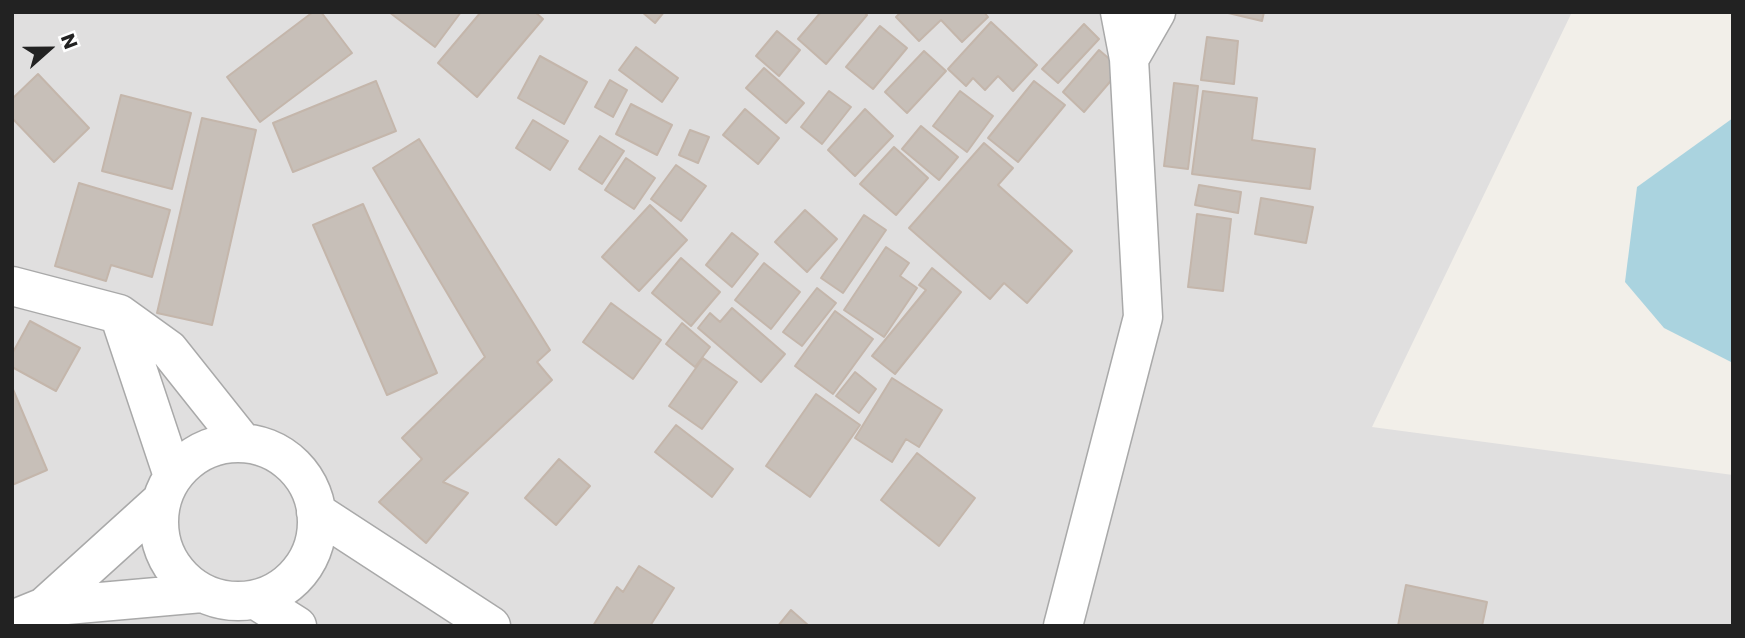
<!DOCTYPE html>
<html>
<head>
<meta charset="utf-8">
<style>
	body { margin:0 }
	#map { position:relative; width:1745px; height:638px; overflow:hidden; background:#f2efe9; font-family:Poppins,sans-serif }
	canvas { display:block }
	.frame { position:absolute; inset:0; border:14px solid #222; pointer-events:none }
	.north { position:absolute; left:14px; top:14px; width:70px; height:70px; -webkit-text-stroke:5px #fff; paint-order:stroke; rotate:69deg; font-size:19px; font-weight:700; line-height:28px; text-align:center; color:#222 }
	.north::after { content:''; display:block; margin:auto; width:24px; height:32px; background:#222; clip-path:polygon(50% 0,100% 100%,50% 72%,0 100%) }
</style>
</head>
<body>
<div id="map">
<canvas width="1745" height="638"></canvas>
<div class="frame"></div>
<div class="north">N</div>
</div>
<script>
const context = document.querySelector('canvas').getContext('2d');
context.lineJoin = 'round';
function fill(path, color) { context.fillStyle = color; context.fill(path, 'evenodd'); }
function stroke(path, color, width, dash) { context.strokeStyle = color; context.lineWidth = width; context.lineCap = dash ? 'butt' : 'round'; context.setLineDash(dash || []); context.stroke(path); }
fill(new Path2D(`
	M12,12H1572L1372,427L1733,475V626H12Z`), '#e0dfdf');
fill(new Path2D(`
	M1733,118V363L1664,328L1625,282L1637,187Z`), '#aad3df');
const building = new Path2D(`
	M313,12H321L352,53L260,122L227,77Z
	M389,12H461L435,47Z
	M481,12H535L543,19L477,97L438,63Z
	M642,12H664L655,23Z
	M821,12H864L867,15L826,64L798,39Z
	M901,12H984L988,17L962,42L941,20L919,41L896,17Z
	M1224,12H1264L1262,21Z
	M991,22L1037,65L1013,91L998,76L985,90L973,78L966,86L948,69Z
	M1084,24L1099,39L1058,83L1042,69Z
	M880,26L907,48L873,89L846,67Z
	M777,31L800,50L779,76L756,56Z
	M1207,37L1238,41L1234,84L1201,80Z
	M636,47L678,78L662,102L619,70Z
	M1099,50L1121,69L1084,112L1063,92Z
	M924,51L946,71L907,113L885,92Z
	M540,56L587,82L564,124L518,98Z
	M764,68L804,103L786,123L746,88Z
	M38,74L89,128L54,162L12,118V99Z
	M610,80L627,90L613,117L595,107Z
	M376,81L396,131L293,172L273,123Z
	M1034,81L1065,105L1018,162L988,138Z
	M1174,83L1198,86L1188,169L1164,166Z
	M829,91L851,107L822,144L801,127Z
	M960,91L993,116L967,152L933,126Z
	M1203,91L1257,98L1252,140L1315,149L1310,189L1192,174Z
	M121,95L191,113L172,189L102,171Z
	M631,104L672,125L657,155L616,134Z
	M745,109L779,138L758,164L723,135Z
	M865,109L893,136L855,176L828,150Z
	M202,118L256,130L212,325L157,313Z
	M533,120L568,141L550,170L516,148Z
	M921,126L958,157L939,180L902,149Z
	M690,130L709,137L698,163L679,155Z
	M600,136L624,151L602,184L579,169Z
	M419,139L550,350L537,362L552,380L443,482L468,493L426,543L379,502L422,459L402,438L485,357L373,168Z
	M984,143L1013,168L998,185L1072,251L1027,303L1004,283L990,299L909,228Z
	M894,147L928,178L896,215L860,184Z
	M626,158L655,178L634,209L605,190Z
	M676,165L706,186L681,221L651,199Z
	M79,183L170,210L152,277L111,265L106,281L55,266Z
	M1199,185L1241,192L1238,213L1195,205Z
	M1261,198L1313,207L1306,243L1255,234Z
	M363,204L437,373L387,395L313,225Z
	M650,205L687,240L639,291L602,257Z
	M805,210L837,239L807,272L775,242Z
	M1197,214L1231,219L1223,291L1188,287Z
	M864,215L886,230L843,293L821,278Z
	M732,233L758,254L732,287L706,265Z
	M886,247L909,263L900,276L917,288L884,337L844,310Z
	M681,258L720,292L691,326L652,293Z
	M764,263L800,292L771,329L735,300Z
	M932,268L961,292L895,374L872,356L926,290L919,285Z
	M817,288L836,303L802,346L783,332Z
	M611,303L661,340L633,379L583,342Z
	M732,308L785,354L761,382L698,328L710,313L720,322Z
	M835,311L873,339L833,394L795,366Z
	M30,321L80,348L56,391L12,367V354Z
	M682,323L710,347L695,367L666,344Z
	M703,358L737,382L702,429L669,406Z
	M855,372L876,389L859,413L836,396Z
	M892,378L942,410L919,447L906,439L892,462L855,438Z
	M12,387L47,470L12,485Z
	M816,394L860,425L810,497L766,466Z
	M676,425L733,469L712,497L655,452Z
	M917,453L975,498L939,546L881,500Z
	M559,459L590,486L556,525L525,498Z
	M639,566L674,588L650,626H593L617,587L623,592Z
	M1406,585L1487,602L1482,626H1398Z
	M791,610L809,626H778Z`);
fill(building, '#c7bfb8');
stroke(building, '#c4b6ab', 2);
const minor = new Path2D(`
	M1129,59L1156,12
	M12,286L119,314L169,350L243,443
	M119,314L173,476
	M159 522a79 79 0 1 1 158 0a79 79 0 1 1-158 0Z
	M316,512L491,626
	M256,600L297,626
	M44,607L161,501
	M12,620L44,607L202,593
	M1063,626L1143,317L1129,59L1120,12`);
stroke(minor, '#a9a9a9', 41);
stroke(minor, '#fff', 38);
</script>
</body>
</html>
